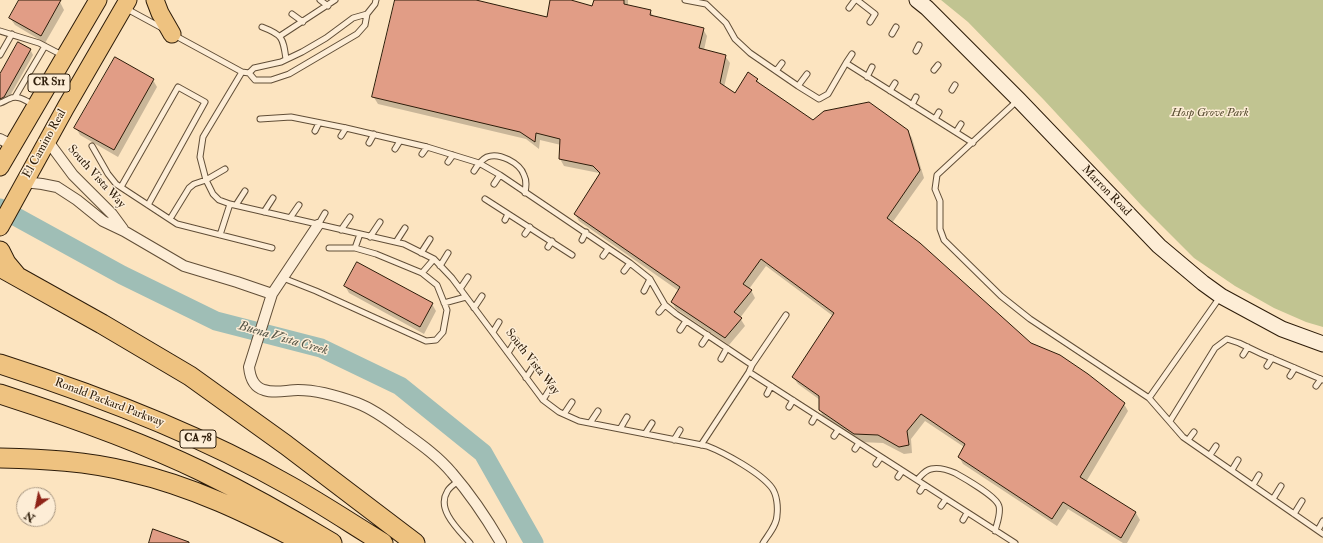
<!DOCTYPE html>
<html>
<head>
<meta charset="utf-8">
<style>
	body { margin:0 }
	#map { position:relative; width:1323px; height:543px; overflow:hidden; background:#fce4c0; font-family:"IM FELL Double Pica",serif }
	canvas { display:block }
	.north { position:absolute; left:16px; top:487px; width:40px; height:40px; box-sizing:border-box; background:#fdedd6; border:1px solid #aa9984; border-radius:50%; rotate:213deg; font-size:11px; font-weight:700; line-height:16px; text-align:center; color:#2d1c09 }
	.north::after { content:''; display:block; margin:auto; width:14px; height:18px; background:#8f2418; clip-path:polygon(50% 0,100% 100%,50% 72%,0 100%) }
</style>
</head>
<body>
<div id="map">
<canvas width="1323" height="543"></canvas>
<div class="north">N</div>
</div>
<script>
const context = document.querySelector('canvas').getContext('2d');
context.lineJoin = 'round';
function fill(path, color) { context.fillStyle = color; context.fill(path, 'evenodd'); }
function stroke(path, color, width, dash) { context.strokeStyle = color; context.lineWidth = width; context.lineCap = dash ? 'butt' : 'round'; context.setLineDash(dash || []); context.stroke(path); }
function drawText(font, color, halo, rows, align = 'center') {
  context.font = font + ' "IM FELL Double Pica",serif'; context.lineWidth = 3; context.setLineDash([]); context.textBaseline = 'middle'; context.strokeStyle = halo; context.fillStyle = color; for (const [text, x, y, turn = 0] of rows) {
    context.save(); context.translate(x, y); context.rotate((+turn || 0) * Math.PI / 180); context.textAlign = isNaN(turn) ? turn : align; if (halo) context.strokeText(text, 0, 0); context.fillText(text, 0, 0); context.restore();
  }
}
fill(new Path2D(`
	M941,0H1323V327L1306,322L1274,308L1235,286L1194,258L1142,206L1044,100L968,22Z`), '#c1c491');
fill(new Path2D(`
	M21,0H56L60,2L64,10L45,43L15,25L10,18Z
	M396,0H471L548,18L551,0H567L593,7L595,0H628V6L650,11L654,17L703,29L707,36L704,50L725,56L730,63L724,87L735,95L757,79L760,85L813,121L907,130L912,138L924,178L892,223L1030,344L1124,404L1128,411L1086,482L1136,513L1140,520L1127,543H1123L1068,509L1057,526L963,464L959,457L964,447L925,421L911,439L912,453L904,454L883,443L859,442L824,418L820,410V400L798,384L793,377L833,316L766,266L749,289L751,290L755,298L740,318L745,326L729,345L676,309L672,302L679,291L579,221L575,214L600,174L599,173L564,166L560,159L561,145L540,140L539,149L526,139L378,104L373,96Z
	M30,49L33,55L6,103L0,102V76Z
	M153,80L157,87L118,157L80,135L76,128Z
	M345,286L432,304L436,311L424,334L349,293Z`), '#0003');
stroke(new Path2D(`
	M0,208L122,275L216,321L321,348L400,386L483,453L534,543`), '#9fbeb6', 19);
const building = new Path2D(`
	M19,0H61L41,36L9,18Z
	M395,0H476L547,17L550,0H571L592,6L594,0H624V4L651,10L650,15L704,28L699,48L726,55L720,83L735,93L748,72L758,79L756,81L813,120L824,111L869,102L908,130L920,170L887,218L920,243L1031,343L1060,355L1088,374L1125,403L1080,477L1136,512L1121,538L1063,502L1052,519L958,457L965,444L921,414L907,431L909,445L899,447L878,435L854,434L819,410V396L792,377L834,313L761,259L743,284L752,290L734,312L742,318L725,338L671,302L680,287L574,214L600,173L593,166L559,159L560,139L536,133L535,142L520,132L372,97Z
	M18,42L31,49L4,97L0,99V74Z
	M115,57L154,79L114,150L74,128Z
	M357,262L433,303L420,327L344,286Z
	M153,529L189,542V543H149Z`);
fill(building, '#e19d86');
stroke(building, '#2d1c09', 1);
const service = new Path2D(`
	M320,0L328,6
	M376,0L375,4L367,14L365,25L357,34L289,74L271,80H255L249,73L242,72L203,137L200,157L206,180L213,194L219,200L230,204L404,244L434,259L452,278L543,400L559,412L579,421L707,446C725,453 761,473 772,488C777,495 778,507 777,515C777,525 768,535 763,543
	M685,0L706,4L726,23L735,39L750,53L798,86L819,99L828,94L846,63L973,143
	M857,0L875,14L870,22
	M849,8L855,0
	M127,9L162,28
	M292,14L303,22
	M262,27C283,35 283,38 286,59
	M0,31L39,43L62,55
	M892,34L896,27
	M174,35L242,72
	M280,36L335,0
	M916,51L919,45
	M0,55L12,34
	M846,63L852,54
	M934,70L938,65
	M776,71L782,63
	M249,73L254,68L281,62L302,52L326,38L353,18L367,14
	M867,77L872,67
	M798,86L807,74
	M952,90L955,85
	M890,91L895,83
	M15,97L45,46
	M1018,100L937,175L935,189L940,201V229L944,240L1001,296L1030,319L1149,398L1183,437L1323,534
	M0,103C4,102 6,100 9,99C18,94 26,101 34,105
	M912,105L916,97
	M260,119L291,117L346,128L427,147L479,163L500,175L630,263L650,279L665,305L676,314L752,365L749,372L1015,543
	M935,119L939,112
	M315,131L319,123
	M956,132L961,124
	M341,136L346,128
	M369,143L374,134
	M92,146L108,174L116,184L177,224L272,248
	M395,149L400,141
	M422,154L427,147
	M448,162L453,155
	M474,171C477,166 481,160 487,157C499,152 520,163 524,175C527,181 526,187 525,193
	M494,184L500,175
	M121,187L178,87L205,102L148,205
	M485,199L572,255
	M236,205L245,191
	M264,212L273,198
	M290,218L299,205
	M170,219L189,188L194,184L206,180L225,169
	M505,220L508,214
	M318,225L325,213
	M341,230L350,217
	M525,234L530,227
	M220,235L230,204
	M370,237L380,222
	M582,240L586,232
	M396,242L405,228
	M548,247L552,241
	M355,248L360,234
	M421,253L430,239
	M603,256L608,249
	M440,266L448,253
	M624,271L630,263
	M422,273L434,259
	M283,278L316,291L426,341L436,340L443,332L447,310L437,285L422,273L376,254L355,248H329
	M460,289L468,277
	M644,291L650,279
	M444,303L466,297
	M474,308L482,296
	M659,312L665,305
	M680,330L686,321
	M493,332L499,322
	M702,344L708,335
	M508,353L516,340
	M1243,355L1248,347
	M721,359L727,348
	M752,365L786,315
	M1267,366L1272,358
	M1290,376L1295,368
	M526,378L533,367
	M1316,386L1321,379
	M767,394L771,386
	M1149,398L1220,297
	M543,400L551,387
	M789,407L793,400
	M564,414L572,402
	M1170,421L1215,348L1227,339L1239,343L1262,354L1323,380
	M812,422L816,415
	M590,423L598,411
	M620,429L627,417
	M645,434L652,423
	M834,436L838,430
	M674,440L680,430
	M1188,440L1194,432
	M701,445L749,372
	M855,449L859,443
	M1210,455L1216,446
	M876,464L881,457
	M1232,470L1238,460
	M898,477L902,471
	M917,480C921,476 925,470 931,469C939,467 948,470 955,473C964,478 997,497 999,506C1001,514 997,523 995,531
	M458,481C455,484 449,487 447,492C436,510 460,531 470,543
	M1253,485L1259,475
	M920,491L924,485
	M1273,499L1281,486
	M941,506L946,499
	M1294,514L1302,501
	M963,520L967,513
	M1318,530L1323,521`);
const minor = new Path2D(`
	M0,139L12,145
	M47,140L73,175L112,214L123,229
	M24,182L42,184L57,187L77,200L103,221L124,231L184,266L237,282L272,294
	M318,225L272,294L249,367C250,377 253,387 264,390C275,394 287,390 298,390C318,390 338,396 357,403C373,409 388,420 401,430C419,443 438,456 452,473C471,495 487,519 501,543`);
const secondary = new Path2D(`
	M917,0L927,8L1019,100L1159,246L1203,283L1221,296L1282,329L1323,344`);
const primary = new Path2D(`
	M155,0L160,13L172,34
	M0,167L98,0
	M0,227L66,107L128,0`);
const motorway = new Path2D(`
	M0,251L6,263L16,275
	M0,267L102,324L190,376L286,445L415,543
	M0,364C100,396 199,434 290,486C322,504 352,524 383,543
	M0,394C68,416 137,440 201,471C246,493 289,517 332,543
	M0,458C44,459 87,461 130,472C192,486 249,514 305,543`);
stroke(service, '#614e37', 7);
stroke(minor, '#614e37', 12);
stroke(secondary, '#2d1c09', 17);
stroke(primary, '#2d1c09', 19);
stroke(motorway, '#2d1c09', 21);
stroke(service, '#fdedd6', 5);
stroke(minor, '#fdedd6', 10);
stroke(secondary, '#fdedd6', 15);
stroke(primary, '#eec280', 17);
stroke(motorway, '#eec280', 19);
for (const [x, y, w] of [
	[49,83,42],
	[198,439,36]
]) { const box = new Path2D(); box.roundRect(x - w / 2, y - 9, w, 18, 3); context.fillStyle = '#fdedd6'; context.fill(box); stroke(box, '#2d1c09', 1); }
drawText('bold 11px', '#2d1c09', null, [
	["CR S11",49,83],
	["CA 78",198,439]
]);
drawText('italic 12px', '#594e32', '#fdedd6', [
	["Hosp Grove Park",1210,113]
]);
drawText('12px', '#2d1c09', '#fdedd6', [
	["El Camino Real",45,144,-61],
	["South Vista Way",96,177,48],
	["Marron Road",1106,191,46],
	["South Vista Way",532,362,52],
	["Ronald Packard Parkway",109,403,21]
]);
drawText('italic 13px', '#555546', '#fdedd6', [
	["Buena Vista Creek",283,339,16]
]);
</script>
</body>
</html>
